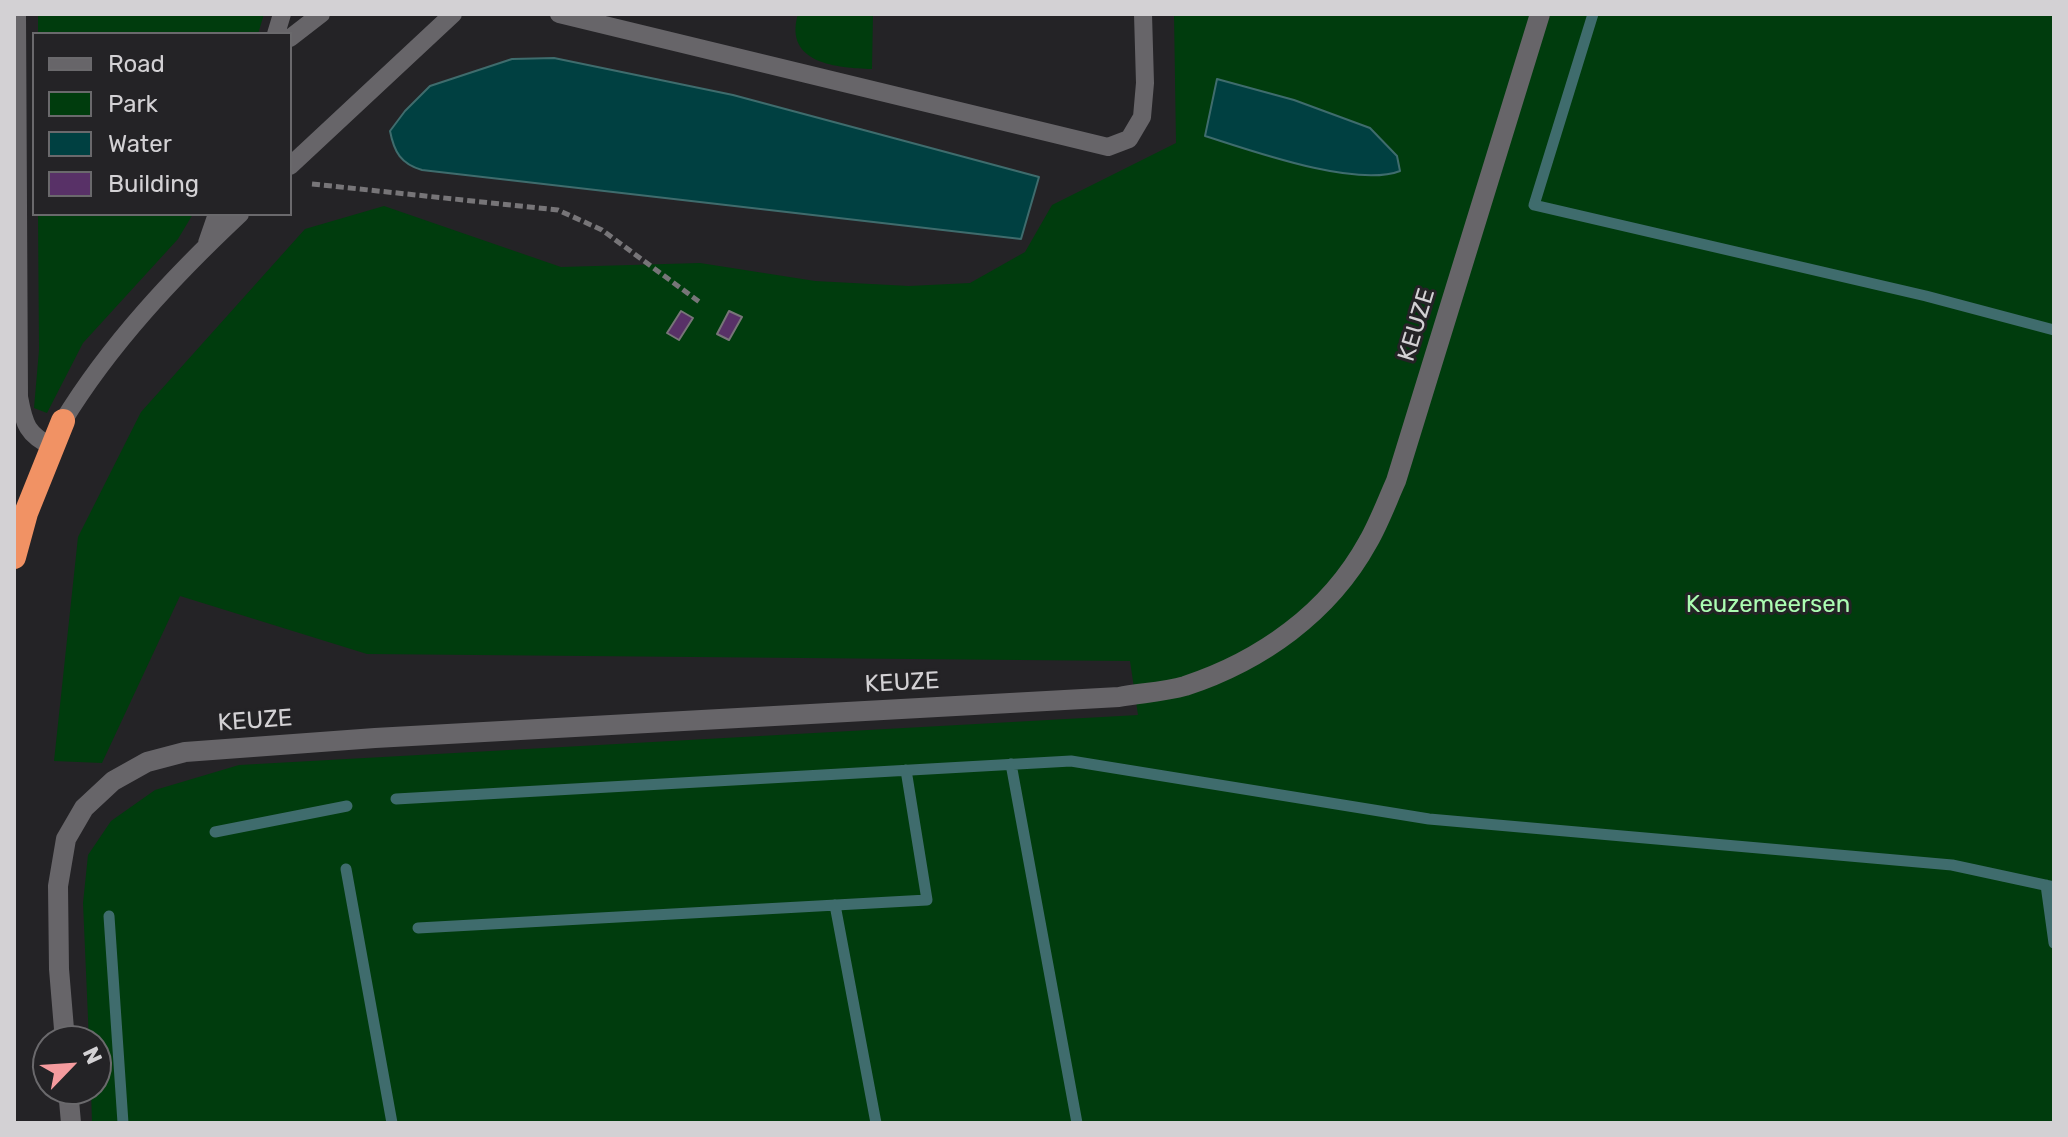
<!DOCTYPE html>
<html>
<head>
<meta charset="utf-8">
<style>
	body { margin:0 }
	#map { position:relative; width:2068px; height:1137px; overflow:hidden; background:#242326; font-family:Rubik,sans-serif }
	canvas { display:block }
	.frame { position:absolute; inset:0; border:16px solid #d3d1d4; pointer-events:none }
	.legend { position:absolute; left:32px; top:32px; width:260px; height:184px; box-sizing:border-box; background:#242326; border:2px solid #6a696c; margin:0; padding:10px 14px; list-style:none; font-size:24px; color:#d3d1d4 }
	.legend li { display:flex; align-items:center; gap:16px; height:40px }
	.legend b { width:40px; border:2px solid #6a696c }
	.north { position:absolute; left:32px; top:1025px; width:80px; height:80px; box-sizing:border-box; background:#242326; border:2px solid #6a696c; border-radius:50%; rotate:65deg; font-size:22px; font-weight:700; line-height:32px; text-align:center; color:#d3d1d4 }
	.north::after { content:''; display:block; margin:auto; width:28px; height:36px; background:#f59b9e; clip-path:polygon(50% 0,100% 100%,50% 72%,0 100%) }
</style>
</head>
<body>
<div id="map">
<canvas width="2068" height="1137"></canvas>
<div class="frame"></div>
<ul class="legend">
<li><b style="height:10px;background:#676569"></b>Road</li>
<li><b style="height:22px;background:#003c0d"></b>Park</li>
<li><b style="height:22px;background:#004041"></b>Water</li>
<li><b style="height:22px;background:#583167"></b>Building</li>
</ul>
<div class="north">N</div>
</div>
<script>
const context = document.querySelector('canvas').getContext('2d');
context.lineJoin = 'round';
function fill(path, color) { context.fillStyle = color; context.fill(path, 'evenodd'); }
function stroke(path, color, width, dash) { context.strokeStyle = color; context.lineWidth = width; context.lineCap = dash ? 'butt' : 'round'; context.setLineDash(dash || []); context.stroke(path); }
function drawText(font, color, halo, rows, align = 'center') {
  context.font = font + ' Rubik,sans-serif'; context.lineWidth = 6; context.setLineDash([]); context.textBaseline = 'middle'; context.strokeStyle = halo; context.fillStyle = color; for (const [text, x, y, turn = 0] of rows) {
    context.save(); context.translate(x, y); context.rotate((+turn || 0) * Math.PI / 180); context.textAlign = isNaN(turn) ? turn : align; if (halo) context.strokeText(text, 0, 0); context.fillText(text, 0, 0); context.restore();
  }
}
fill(new Path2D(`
	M38,14H264L258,34H38Z
	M798,14H873L872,69C838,68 783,64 798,14Z
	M1174,14H2054V1123H92L91,1089H96V1041H89L83,903L88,855L111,821L155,790L239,765L1138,715L1130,661L367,654L180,596L102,763L54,761L78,537L141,412L305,229L384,206L561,267L700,263L815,281L909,286L970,283L1025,252L1052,205L1176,143Z
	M38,214H193L178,239L83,343L47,413L34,408L39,350Z`), '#003c0d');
const water = new Path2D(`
	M554,58L733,95L1039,177L1021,239L422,170C401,164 394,152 390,131L405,111L430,86L512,59Z
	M1217,79L1294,100L1370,128L1397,156L1400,171C1356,188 1252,151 1205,136Z`);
fill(water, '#004041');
stroke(water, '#3f6c6d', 2);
stroke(new Path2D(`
	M1593,14L1534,205L1926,296L2054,330
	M1011,764L1077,1123
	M396,799L1071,761L1429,819L1952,865L2054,887
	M215,832L347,806
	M346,869L392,1123
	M2046,885L2054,943
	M835,905L876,1123
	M109,916L123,1123
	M418,928L927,900L906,770`), '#3f6c6d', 11);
const building = new Path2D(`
	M681,311L693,318L679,340L667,333Z
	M729,311L742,317L729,340L717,334Z`);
fill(building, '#583167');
stroke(building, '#777578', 2);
stroke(new Path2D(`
	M312,184L558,210L602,230L701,303`), '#777578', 5, [8, 4]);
stroke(new Path2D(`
	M17,14L19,397C24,424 27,435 53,447
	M559,14L1108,147L1129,139L1142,117L1145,83L1143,14
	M276,34L282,14
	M290,38L321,14
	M290,166L453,14
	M207,243L217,214
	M63,421C110,344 174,276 240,214`), '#676569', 18);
stroke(new Path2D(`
	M65,1041L59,969L58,886L66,839L84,808L113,781L147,762L185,752L375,738L1119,697C1140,693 1164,692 1185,686C1261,661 1329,613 1368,542C1379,523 1387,501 1396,481L1540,14
	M68,1089L71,1123`), '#676569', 20);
stroke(new Path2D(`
	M14,557L26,513L63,421`), '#f19264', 24);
drawText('24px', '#d3d1d4', '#242326', [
	["KEUZE",1417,325,-73],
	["KEUZE",902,683,-3],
	["KEUZE",255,721,-4]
]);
drawText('24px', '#abfcb2', '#242326', [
	["Keuzemeersen",1768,605]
]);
</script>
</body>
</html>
